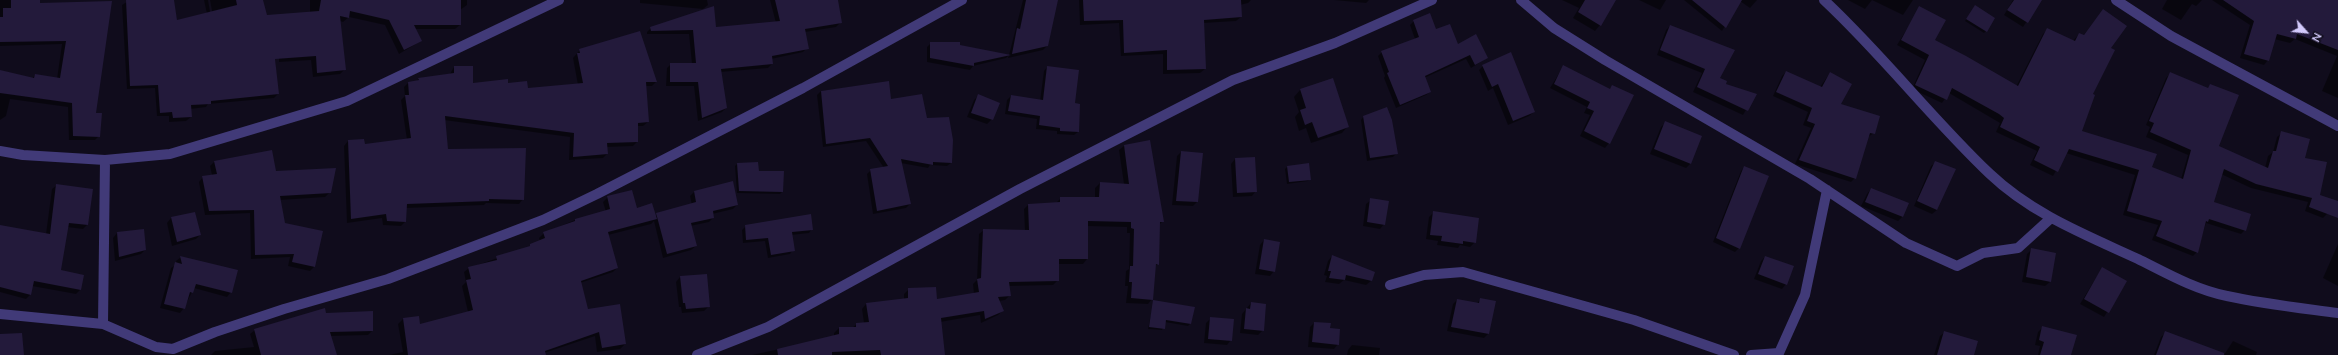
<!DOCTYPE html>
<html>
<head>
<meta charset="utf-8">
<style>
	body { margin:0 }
	#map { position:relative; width:2338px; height:355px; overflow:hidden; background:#100c1c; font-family:Lato,sans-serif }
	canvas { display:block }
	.north { position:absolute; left:2286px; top:12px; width:40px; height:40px; -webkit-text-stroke:3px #100c1c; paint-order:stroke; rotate:117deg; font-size:11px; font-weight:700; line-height:16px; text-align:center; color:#d3cafc }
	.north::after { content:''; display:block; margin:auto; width:14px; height:18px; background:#d3cafc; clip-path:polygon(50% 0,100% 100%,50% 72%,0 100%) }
</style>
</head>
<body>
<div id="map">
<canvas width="2338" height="355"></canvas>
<div class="north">N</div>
</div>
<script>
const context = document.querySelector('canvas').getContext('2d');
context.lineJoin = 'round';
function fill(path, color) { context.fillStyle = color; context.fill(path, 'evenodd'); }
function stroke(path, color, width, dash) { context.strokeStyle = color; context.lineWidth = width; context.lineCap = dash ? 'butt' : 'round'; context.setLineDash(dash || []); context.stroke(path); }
fill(new Path2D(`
	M0,0H39V4L111,2L95,114L99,136L95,140H69L68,107L10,99L6,116L0,120V71L32,79L35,75L57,79L62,44L0,46Z
	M130,0H173L177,21L207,14L204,0H208L211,17L213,16L210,0H262L275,59L278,94L274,98L208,104L206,107L190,109L191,117L186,121L169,122V116H157L155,88L127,89L122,5Z
	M310,0H467V5L460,10V25L455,29H415L421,41L399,54L385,25L349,17L343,22L340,21L345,69L340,74L313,77L311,60L279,62V19L310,12Z
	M640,0H707L708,5L703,9L640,3Z
	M770,0H837L840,23L836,27L805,32L807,48L803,52L771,59L772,64L768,68L720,72L726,108L722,112L698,121L694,86H666L667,68L671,64H692L689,34H647V32L651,28H715L776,23Z
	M1023,0H1057L1047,46L1043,50L1008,58L1009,55L1006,58L973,66L970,70L927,62V47L931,43L1009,55Z
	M1079,0H1251L1248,3L1240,5L1241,17L1236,21L1203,23L1205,69L1200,73L1163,74V54L1121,56L1119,23L1080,25Z
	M1334,0H1369L1366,3Z
	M1562,0H1614L1600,25L1595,31L1573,18L1579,8Z
	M1639,0H1666L1660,10Z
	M1684,0H1757L1750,8L1740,1L1722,31Z
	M1848,0H1913L1903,15L1872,0L1865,9Z
	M2013,0H2041L2023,27L2004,15Z
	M2167,0H2202L2196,6L2192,4L2181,20L2162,9Z
	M2212,0H2333L2338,23V98L2322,91L2337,56L2295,39L2290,43L2274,39L2268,60L2264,65L2240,58L2250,25Z
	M1975,6L1986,31L1984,33L1965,21Z
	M1920,8L1933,41L2016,87L2043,34L2048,29L2073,41L2079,34L2083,36L2103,10L2109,48L2080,131L2151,168L2181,179L2188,155L2146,137L2150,127L2146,125L2166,78L2170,74L2207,89L2210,85L2218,147L2265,168L2268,156L2273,152L2277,137L2282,133L2304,159L2327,214L2323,218L2305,211L2308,202L2251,188L2221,174L2213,202L2245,230L2241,234L2206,223L2197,252L2193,256L2152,240L2158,225L2123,215L2135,175L2066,153L2053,176L2030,165L2037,151L1996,132L2000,123L1949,93L1942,103L1912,89L1925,60L1897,45Z
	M1414,21L1436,30L1457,45L1487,58L1471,68L1466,59L1424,78L1430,92L1426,95L1396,108L1384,78L1385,76L1378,56L1382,52L1415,39L1410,25Z
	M1670,26L1724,84L1755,94L1743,115L1693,92L1702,73L1657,55L1666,30Z
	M639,32L656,82L652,86H645L648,122L643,126H637V142L633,146L606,147L607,154L603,158L569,160L570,137L444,120L447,150L523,199L519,204L486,203L484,205L406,208L405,222L401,226L383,225L382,218L347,223L344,146L348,141L364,145L407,140L401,100L405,96L404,87L408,83L415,82L419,79L450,74L454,67L472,84H507L527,89L578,85L573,58L580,50Z
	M1483,66L1534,112L1529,116L1508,125L1493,88L1488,91L1479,70Z
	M1047,67L1073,104L1078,132L1074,135L1057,134V131L1036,129L1037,119L1005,114L1007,100L1011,96L1040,101L1044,71Z
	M1563,67L1609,90L1613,86L1609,143L1605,148L1580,136L1590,115L1584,113L1587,107L1550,88Z
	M1786,72L1820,87L1830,73L1840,105L1874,133L1868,137L1855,178L1851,182L1795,164L1811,128L1803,125L1808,112L1773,96L1782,76Z
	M1333,79L1348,126L1342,133L1311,143L1306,128L1299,131L1295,117L1299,112L1294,97L1300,90Z
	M888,82L890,100L926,119L951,163L947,166L930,165L928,168L901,163L910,204L906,208L873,214L867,174L871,170L884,168L866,141L823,147L817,95L821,91Z
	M978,96L992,119L987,124L967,117L974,100Z
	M1364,116L1397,153L1393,157L1367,161L1361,120Z
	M1666,122L1691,163L1686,168L1650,154L1661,127Z
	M1149,141L1162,222L1158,226V264L1155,266L1152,299L1148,304L1126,303L1128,286H1125L1126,271L1129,269L1130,233H1127V227L1087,226V259L1083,264H1058V280L1053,285L1009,286L1010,295L1005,300L999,301L1003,310L998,315L981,323L980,315L940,322L944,355H752L834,337V333L839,328H852L857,324L864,323L862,309L866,304L904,300V294L909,289L936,300L974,294L973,284L977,280L979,234L984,230L1025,231L1024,209L1028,205L1056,203L1061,198H1095V188L1100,183L1124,184L1119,150L1124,146Z
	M271,151L275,172L330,192L325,197L280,200L284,224L314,267L310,271L288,266L290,257L251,259L250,213L205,215L199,182L203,177L212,175L210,166L214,162Z
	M1181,152L1197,202L1193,206L1172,205L1177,156Z
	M1235,159L1256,191L1252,196L1233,197L1231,164Z
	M1936,162L1937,210L1932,214L1914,206L1931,166Z
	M737,164L782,192L780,194L737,193L735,166Z
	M1287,167L1310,179L1308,181L1287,184L1285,169Z
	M1744,167L1739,248L1735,252L1713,242L1741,171Z
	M57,185L87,225L83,229L67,227L59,271L80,290L76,294L32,286L30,295L26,299L0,292V226L46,234L52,189Z
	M1871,189L1903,216L1898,221L1861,206L1867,194Z
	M694,192L737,205L733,209L712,214L713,218L709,222L690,226L696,246L691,250L663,258L654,221L651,224L608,235L617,268L613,272L580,283L587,310L625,344L620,349L597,352L595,336L544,353L545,355H389L403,352L398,324L403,319L418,317L420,325L468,312L462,286L466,282L464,272L469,268L526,248L540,241L539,238L544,233L575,220L606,212L603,202L608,197L655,216L692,205L690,196Z
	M1371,200L1384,224L1380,229L1363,226L1366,204Z
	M1434,212L1475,242L1470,247L1460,245L1458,248L1437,245L1438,241L1426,239L1429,217Z
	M195,213L200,235L196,239L172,246L167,223L171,218Z
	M746,226L812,229L809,233L791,235L793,250L790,254L768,258L765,241L743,243L742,230Z
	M143,230L145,250L141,254L115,261L113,238L117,233Z
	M1264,240L1274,271L1270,276L1255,274L1260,245Z
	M2338,244V286L2323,278Z
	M2032,249L2050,282L2045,286L2022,282L2027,254Z
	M1332,256L1371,281L1366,285L1344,280L1339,284L1325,282L1327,276L1324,275L1328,261Z
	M181,257L231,292L227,297L194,288L184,308L180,313L160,308L171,268L177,264L176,261Z
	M1765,257L1786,284L1782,289L1754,279L1761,261Z
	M2102,268L2126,282L2104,317L2080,304Z
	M680,277L709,306L704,311L682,313L681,307H679L676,282Z
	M1481,299L1488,334L1484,338L1447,331L1453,304L1457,300L1476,304Z
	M1154,301L1193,307L1190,324L1188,326L1165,322L1162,330L1148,329Z
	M1251,303L1263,330L1258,335L1240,333L1242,314Z
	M325,314L372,331L368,335L330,336L336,355H211L215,351L254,347L250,334L255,330Z
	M1211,318L1231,340L1227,345L1204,343L1206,323Z
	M1314,323L1329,329L1338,344L1334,349L1308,347L1310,327Z
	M2043,327L2070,355H2038L2040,346L2035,345L2038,332Z
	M1945,332L1973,355H1934L1940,336Z
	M2165,333L2198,355H2154L2161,337Z
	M2233,341L2257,352L2256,355H2224Z
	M1352,345L1380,348L1379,355H1347L1348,350Z`), '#0007');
fill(new Path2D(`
	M11,0H40V3L112,1L96,113H102L100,137L73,136L72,103L0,93V70L34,78L35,74L60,78L66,41L0,42V17H3V8H11Z
	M126,0H174L177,20L237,5L236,0H263L267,15L319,11L321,0H461V25H414L422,41L404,50L389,20L350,11L349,18L340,16L346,70L317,73L316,56L275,59L279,94L211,101V104L191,105L192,117L173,118L172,112L160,113L158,85L130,86Z
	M775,0H838L842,23L805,29L809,49L772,56L773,64L721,69L727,108L702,118L698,82H670V63H696L693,30L651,31L650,27L714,6L716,27L780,21Z
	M1026,0H1058L1048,46L1012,54L1017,28L1020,29Z
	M1083,0H1241L1242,17L1204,20L1206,69L1167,70V50L1124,53L1123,20L1084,21Z
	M1585,0H1616L1601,26L1578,12Z
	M1692,0H1742L1726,28Z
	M2014,0H2042L2028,23L2007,10Z
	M2223,0H2338V50L2297,34L2296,39L2277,34L2269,61L2244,54L2254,21Z
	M1975,5L1995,18L1987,32L1966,19Z
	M1919,6L1946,20L1935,40L1966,56L2018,86L2047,28L2075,41L2079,33L2084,35L2103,9L2127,26L2111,48L2115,50L2093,94L2095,95L2082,131L2157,154L2152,167L2183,179L2191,150L2150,132L2154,123L2149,121L2170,72L2208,88L2210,84L2239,95L2219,146L2268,168L2273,151H2276L2281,131L2310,139L2305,158L2327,162L2320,195L2338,201V218L2309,207L2312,198L2256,184L2224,169L2214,202L2251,214L2246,231L2209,219L2208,222L2206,221L2198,253L2156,236L2162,221L2127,211L2139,170L2069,149L2058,172L2034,160L2040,147L2000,127L2004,118L1999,114L1952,88L1947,100L1915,85L1929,55L1901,40Z
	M1430,13L1436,29L1450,24L1458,44L1476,34L1488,58L1475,65L1470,55L1425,76L1431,92L1400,105L1387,73L1389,72L1381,51L1419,37L1413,20Z
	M1670,25L1735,50L1720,78L1727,81L1726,84L1757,94L1748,111L1697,87L1705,69L1660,50Z
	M640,31L657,82H646L649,122L638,123V142L607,143L608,154L573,157L574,133L445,116L448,149L526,148L524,200L489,199V201L407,204L406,222L387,221L386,214L351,219L348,140L364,139L365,144L411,138L405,95H409L408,82L419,80L418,78L454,73V66H473V83L508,79V83L527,81L528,88L583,83L577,53H580L579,49Z
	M930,42H960V45L1011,55L974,63V66L930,58Z
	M1511,52L1535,112L1513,121L1498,84L1492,87L1482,65Z
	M1563,65L1610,89L1612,85L1634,95L1610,144L1584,131L1594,111L1587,108L1590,102L1554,84Z
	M1047,66L1079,70L1075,103L1080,104L1079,132L1060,131V128L1039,125L1040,116L1008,111L1011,95L1043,100Z
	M1786,71L1822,87L1830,72L1852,84L1841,104L1880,116L1875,134L1870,133L1856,179L1799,160L1815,124L1807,121L1812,108L1776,92Z
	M1333,78L1349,127L1318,138L1312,122L1305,125L1300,110L1306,108L1300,89Z
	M889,81L891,99L922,94L927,118L949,117L953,140L952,163L933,162V165L901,159L911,204L877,211L870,169L888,166L870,138L826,144L821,91Z
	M978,94L1000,103L993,120L971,113Z
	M1387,107L1392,120L1398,154L1370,158L1363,116Z
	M1665,121L1702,136L1691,164L1654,149Z
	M1150,140L1164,222H1160L1159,265L1156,264L1153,300L1131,298L1132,282H1129L1130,266H1133L1134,229L1131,228V222L1088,221V259H1059V281L1009,282L1011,296L998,297L1004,311L985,319L984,311L941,318L945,355H881L880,350L832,352V355H778L777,349L839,334V327H856V323L869,322L866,303L908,298V288L936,287L937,299L979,292L977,279L981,278L983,229L1029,230L1028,204L1060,202V197H1099L1100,182L1129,184L1124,145Z
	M272,150L276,171L336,168L331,193L280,196L285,223L323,231L315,267L292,262L294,254L255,255L254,210L209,211L202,176L217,174L214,161Z
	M1181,151L1203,153L1198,202L1176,201Z
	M1255,157L1257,192L1237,193L1235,158Z
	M1935,161L1956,169L1937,210L1917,201Z
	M758,162L759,171H784L783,192L739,191L737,163Z
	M1309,163L1311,180L1289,182L1287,166Z
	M1744,166L1769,176L1740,249L1716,238Z
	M733,181L738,205L713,211L714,218L691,223L697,246L667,254L656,213L696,202L694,191Z
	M56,184L93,189L88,225L69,223L61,270L84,275L81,290L34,281L31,295L0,287V225L50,234Z
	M1871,188L1909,203L1903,217L1865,202Z
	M632,190L637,208L652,203L657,219L608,232L618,268L581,281L588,309L620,304L626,344L602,348L599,332L545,351L546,355H408L403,318L419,316L420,324L473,310L466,280L471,279L468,267L497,260L496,256L530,246V244L545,238L543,232L575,221V219L610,209L607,196Z
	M1370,198L1389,201L1385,225L1367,222Z
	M1433,211L1479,218L1476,243L1463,241V244L1441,241L1442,236L1430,235Z
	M195,212L201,235L177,242L171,217Z
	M811,214L813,230L792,232L795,251L771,255L768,238L746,240L745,225Z
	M144,229L146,250L119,257L117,232Z
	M1264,239L1280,242L1275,272L1259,269Z
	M2031,248L2056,253L2051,282L2026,277Z
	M1332,255L1375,272L1372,281L1346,275L1345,280L1329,278L1331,271H1328Z
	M180,256L238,270L232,293L196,284L193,293L190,292L185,309L164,304L175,262L182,264Z
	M1765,256L1794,266L1787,285L1758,274Z
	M2102,267L2127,281L2109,313L2084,299Z
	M707,274L710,307L686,309L685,303H683L680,276Z
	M1480,298L1496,301L1489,334L1451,327L1457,299L1479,303Z
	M1153,300L1195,307L1191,324L1166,320L1165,329L1149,327Z
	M1251,302L1266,304L1264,331L1244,329L1246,308L1250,309Z
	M325,308L326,313L373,311V331L330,332L337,355H261L254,329Z
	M1210,317L1234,319L1232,341L1208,339Z
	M1314,322L1331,323L1330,328L1340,329L1339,345L1312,342Z
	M2042,326L2077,335L2071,355H2040L2044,342L2039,340Z
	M1944,331L1978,341L1974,355H1937Z
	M2165,331L2224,353V355H2156Z
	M22,333L24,355H0V334Z`), '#231a3b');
stroke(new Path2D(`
	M1521,0L1554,28L1605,60L1810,179L1906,243L1957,266L1983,253L2018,248L2051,218
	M1824,0C1883,55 1932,119 1990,174C2032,214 2086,235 2138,259C2166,273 2196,290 2227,296C2263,304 2301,308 2338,313
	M2116,0L2171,36L2338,126
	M0,151L23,155L105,160L170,154L347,101L559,0
	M1390,285L1424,275L1463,272L1634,320L1734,355
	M0,314L103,324L156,347L173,349L215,332L284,309L388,279L543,220L597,194L803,88L962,0
	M103,324L105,160
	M697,355L768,327L1020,189L1233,80L1335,43L1432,0
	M1751,355L1779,353L1805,295L1827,190`), '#413a78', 10);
</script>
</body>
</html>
